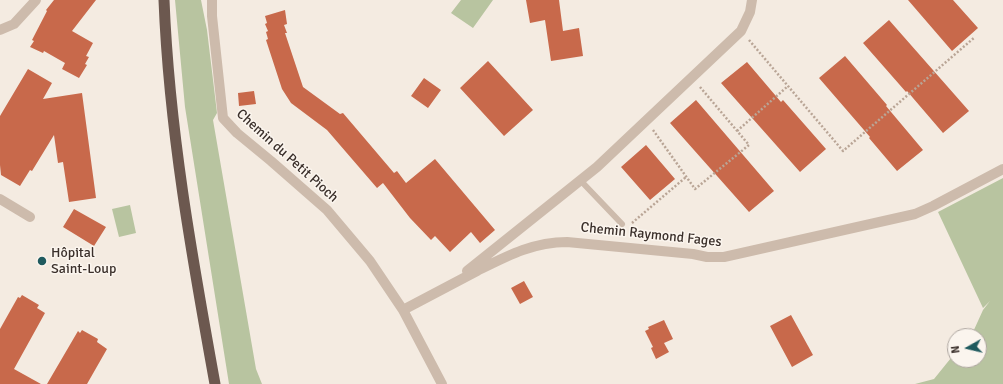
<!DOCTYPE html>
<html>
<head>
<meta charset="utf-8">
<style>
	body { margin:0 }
	#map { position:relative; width:1003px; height:384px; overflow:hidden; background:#f4ebe1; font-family:Signika,sans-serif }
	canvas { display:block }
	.north { position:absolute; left:947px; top:328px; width:40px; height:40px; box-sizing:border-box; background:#fbf5ee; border:1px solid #aea6a0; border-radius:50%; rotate:262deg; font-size:11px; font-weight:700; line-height:16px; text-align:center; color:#3b302b }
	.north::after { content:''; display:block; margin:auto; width:14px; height:18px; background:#1f5a5e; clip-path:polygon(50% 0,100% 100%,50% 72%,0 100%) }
</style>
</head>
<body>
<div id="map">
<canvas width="1003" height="384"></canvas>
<div class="north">N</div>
</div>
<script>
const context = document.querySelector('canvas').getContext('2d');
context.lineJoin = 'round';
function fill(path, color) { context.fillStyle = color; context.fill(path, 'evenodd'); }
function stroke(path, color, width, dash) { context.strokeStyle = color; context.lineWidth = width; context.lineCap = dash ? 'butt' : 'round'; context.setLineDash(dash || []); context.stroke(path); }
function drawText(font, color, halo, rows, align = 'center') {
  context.font = font + ' Signika,sans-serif'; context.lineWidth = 3; context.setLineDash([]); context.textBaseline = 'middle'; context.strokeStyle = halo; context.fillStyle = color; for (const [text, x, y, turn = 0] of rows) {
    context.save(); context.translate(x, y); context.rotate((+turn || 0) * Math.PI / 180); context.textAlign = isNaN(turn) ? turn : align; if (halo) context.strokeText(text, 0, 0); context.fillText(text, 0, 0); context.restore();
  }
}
fill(new Path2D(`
	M175,0H201L207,30L217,113L213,120L256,369L262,384H229L185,107Z
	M461,0H493L473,28L451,13Z
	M1003,178V384H915L934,379L955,353V360H979V336H969L973,332L983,310L990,301L983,308L938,212Z
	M130,205L136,233L119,237L112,209Z`), '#b8c4a0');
fill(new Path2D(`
	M54,0H96L72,31L93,43L86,56L89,57L85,64L87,65L79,78L62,69L65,63L44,51L43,53L30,47L34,41L32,40L47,11L46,10Z
	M526,0H559L563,31L579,28L583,56L551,61L545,20L530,23Z
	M908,0H953L978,28L952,51Z
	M285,10L287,24L284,25L287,33H285L303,87L340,114L343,113L394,173L397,171L406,183L435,159L495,230L480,243L471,232L450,252L435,236L431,240L410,218L383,183L377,188L327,130L291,103L282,89L266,40L268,39L266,32L268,31L265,24L267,23L265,16Z
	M889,20L969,111L943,133L907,91L906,92L863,43Z
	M845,56L887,105L886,106L923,150L897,171L869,138L870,137L819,78Z
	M488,61L533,110L504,136L460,88Z
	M747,62L781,102L783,100L826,149L800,172L721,83Z
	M28,69L52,83L43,99L82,93L96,198L69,202L63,162L58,163L54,135L32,171L30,170L20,186L1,175L0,165V116Z
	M424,78L441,90L428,108L411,96Z
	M254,91L256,104L239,106L238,93Z
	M696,100L774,191L749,212L670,123Z
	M646,145L675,179L650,200L621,167Z
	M74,209L106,227L94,246L63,227Z
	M524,281L533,297L520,304L511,288Z
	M22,295L39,305L37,308L45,313L14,369L41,384H0V329L18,297L20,298Z
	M791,315L813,355L792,367L770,326Z
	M664,320L673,339L664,343L669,352L656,359L651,348L653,347L645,331L649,329L648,327Z
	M82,330L98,339L97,342L107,349L87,384H47L78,331L80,333Z`), '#c8694b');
stroke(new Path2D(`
	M749,40L843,151L975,37
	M653,130L695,189L749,145L700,87
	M737,131L788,86
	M632,223L686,177`), '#b9a596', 2.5, [2, 2]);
stroke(new Path2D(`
	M580,180L622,224`), '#cdbbac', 6);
stroke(new Path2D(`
	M212,0V16L223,118L237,133L271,161L327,210L370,261L403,310
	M0,30L14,24L36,0
	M0,199L30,217
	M467,271L597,167L741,31L750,12L752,0
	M442,384L403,310C428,297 452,284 477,271C507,256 533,242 567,242L693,254L707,257H724L915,214L933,206L1003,169`), '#cdbbac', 10);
stroke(new Path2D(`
	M164,0C169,129 192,257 215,384`), '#6c584f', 11);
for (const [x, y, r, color] of [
	[42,261,5,"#1f5a5e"]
]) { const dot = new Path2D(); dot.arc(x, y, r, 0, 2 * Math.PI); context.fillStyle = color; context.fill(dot); stroke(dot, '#fbf5ee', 1.5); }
drawText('14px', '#3b302b', '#fbf5ee', [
	["Chemin du Petit Pioch",287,156,42],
	["Chemin Raymond Fages",651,235,6]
]);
drawText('14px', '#3b302b', '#fbf5ee', [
	["Hôpital",51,253],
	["Saint-Loup",51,269]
], 'left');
</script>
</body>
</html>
